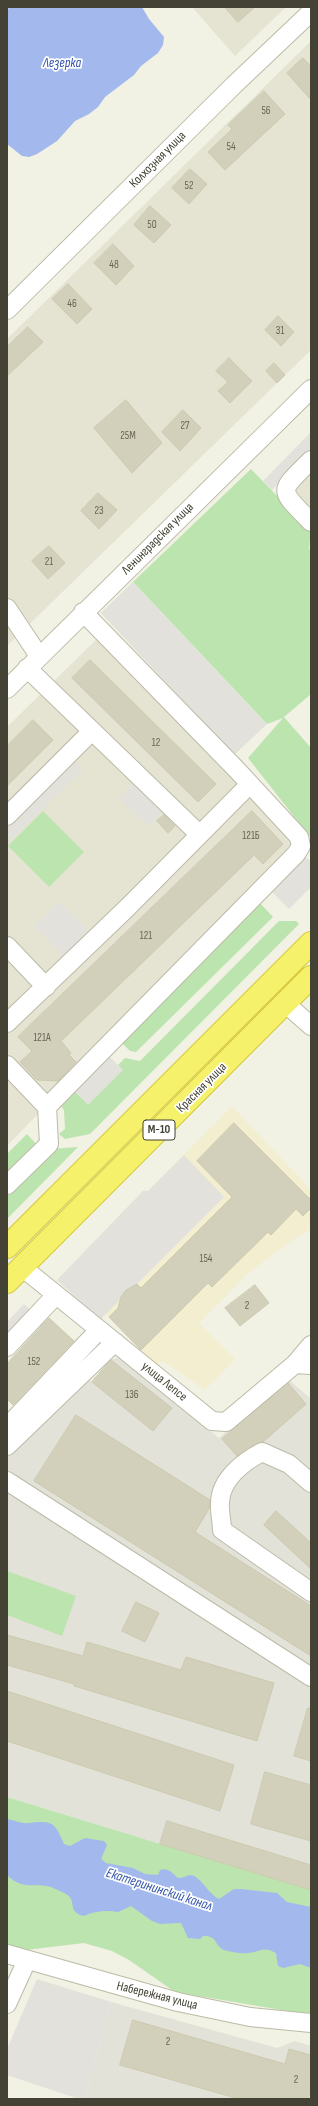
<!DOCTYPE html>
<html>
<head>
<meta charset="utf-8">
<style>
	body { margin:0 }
	#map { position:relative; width:318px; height:2106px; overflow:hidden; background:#f1f1e4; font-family:"Sofia Sans Condensed",sans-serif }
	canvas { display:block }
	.frame { position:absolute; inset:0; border:8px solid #434234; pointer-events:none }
</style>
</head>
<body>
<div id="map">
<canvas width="318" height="2106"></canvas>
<div class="frame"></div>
</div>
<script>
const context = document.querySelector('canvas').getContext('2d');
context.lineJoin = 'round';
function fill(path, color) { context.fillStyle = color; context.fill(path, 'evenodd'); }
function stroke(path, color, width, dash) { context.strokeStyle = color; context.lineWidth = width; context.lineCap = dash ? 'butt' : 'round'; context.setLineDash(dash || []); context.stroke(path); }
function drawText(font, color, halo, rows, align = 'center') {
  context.font = font + ' "Sofia Sans Condensed",sans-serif'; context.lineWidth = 3.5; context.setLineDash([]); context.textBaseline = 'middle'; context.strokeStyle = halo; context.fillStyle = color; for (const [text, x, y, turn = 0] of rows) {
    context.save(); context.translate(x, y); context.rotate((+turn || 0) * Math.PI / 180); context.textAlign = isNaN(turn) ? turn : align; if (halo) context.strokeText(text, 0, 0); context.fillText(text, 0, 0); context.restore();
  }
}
fill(new Path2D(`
	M192,7H286L235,56Z
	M311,41V350L7,646V339Z
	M311,460V522L286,488Z
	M103,633L301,841L7,1146V727Z`), '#e5e4d3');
fill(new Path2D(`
	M232,1106L311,1190V1229L291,1241L247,1274L199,1323L235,1359L205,1390L163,1361L157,1366L106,1314L57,1280L143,1191L149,1190Z`), '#f3eed0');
fill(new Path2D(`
	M120,1357L219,1438L287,1378L311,1399V1890L7,1797V1453L85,1378L92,1382L110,1360Z
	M111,2002L277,2048L295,2041L311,2046V2099H85Z`), '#e3e2d9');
fill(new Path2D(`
	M251,469L311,531L309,549L311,551V694L284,717L311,748V838L248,758L283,718L267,724L133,582Z
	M43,811L84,852L49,887L8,846Z
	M259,902L273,917L136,1052L130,1051L119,1040Z
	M279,921H296L299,924L90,1134L65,1139L59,1134L65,1129L64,1110L58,1103L72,1089L88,1104L122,1070L118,1065L125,1058L140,1061Z
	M27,1134L38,1146L7,1175V1154Z
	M78,1147L7,1219V1191L50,1149Z
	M7,1571L76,1596L62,1636L7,1615Z
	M7,1797L311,1890V2015L175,1992L129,1960L112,1951L84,1943L26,1950L7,1944Z`), '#bce4af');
fill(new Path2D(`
	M311,432V450L272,490L263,481Z
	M133,582L267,724L234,755L101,613Z
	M72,759L83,769L7,844V823Z
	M134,783L164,810L149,826L119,799Z
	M299,851L311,862V887L289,909L265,885Z
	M59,901L92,934L67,959L34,926Z
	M103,1050L123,1070L88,1105L68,1084Z
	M184,1155L224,1197L137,1284L126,1290L120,1300L100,1320L57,1280L143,1191H148Z
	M24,1304L32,1311L7,1337V1322Z
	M37,1979L111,2002L85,2099H79L7,2075V2049Z`), '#e2e1dc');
fill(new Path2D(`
	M9,7H142L149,19L164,37L163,45L158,53L141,66L134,75L105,97L98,107L89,114L75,121L57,141L37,154L29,157L22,156L7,144V12Z
	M7,1819C14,1820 22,1824 29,1823C53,1820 55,1823 64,1844L70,1846L85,1838L104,1841L107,1845L101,1859L106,1863L133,1868L145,1874L158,1875L160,1870C168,1867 172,1873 178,1878C182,1878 186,1876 190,1875C200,1875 209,1895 219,1899L234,1889H241L277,1893L287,1902L311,1907V1968L300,1964L283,1968L278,1966L276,1953C264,1946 261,1951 249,1953C243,1954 231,1952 224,1950C214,1946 218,1935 203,1936L200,1939L188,1938L181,1923L160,1924L152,1921L131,1906L118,1912C107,1910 94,1911 84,1916C66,1912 78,1901 66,1894C62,1892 56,1889 51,1887C33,1882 23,1891 7,1875Z`), '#a3b8ec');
const building = new Path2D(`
	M225,7H255L238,22Z
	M303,58L311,66V100L287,73Z
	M264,91L285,114L225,170L208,152L232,129L228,125Z
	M190,169L207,184L189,204L172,188Z
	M150,206L171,225L154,243L134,225Z
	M113,244L134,266L116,285L94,263Z
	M68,284L92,309L77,324L52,299Z
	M278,316L294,332L281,346L265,330Z
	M28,327L43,342L7,376V347Z
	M229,358L252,381L230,403L218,391L228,382L216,371Z
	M274,363L285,375L277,383L266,371Z
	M126,400L162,443L132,473L94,428Z
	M183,410L201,428L180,451L162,432Z
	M98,493L117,510L99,529L81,511Z
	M49,546L65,563L48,579L32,561Z
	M90,660L216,784L198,802L72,678Z
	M33,720L53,740L7,786V746Z
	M252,811L283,844L263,864L254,855L61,1041L71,1053L69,1055L76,1062L58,1081L37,1080L20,1062L32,1051L18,1037Z
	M164,815L175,826L168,833L157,821Z
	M234,1123L311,1200V1208L303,1216L296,1209L271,1235L268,1232L212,1287L208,1283L141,1350L109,1317L118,1308L121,1297L126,1290L137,1284L141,1288L232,1197L197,1161Z
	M255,1285L269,1303L240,1326L225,1308Z
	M49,1318L74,1341L13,1405L7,1399V1364Z
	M111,1360L172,1408L153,1431L92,1382Z
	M288,1383L306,1404L263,1442L257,1443L237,1456L222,1439Z
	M76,1415L210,1500L209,1509L195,1532L311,1606V1656L34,1481Z
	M276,1511L311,1543V1569L264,1525Z
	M136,1602L159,1613L145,1642L122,1631Z
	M7,1635L83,1656L87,1642L181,1670L186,1657L274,1683L257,1741L74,1686V1684L7,1665Z
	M7,1691L234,1765L220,1811L7,1741Z
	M308,1708L311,1709V1761L294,1756Z
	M265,1772L311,1785V1841L251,1824Z
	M167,1821L311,1865V1890L160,1844Z
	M133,2020L285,2064L289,2049L311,2055V2096L309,2095L308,2099H239L120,2065Z`);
fill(building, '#d2d0ba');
stroke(building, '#cccaae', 1);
const minor = new Path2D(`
	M7,310L234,85L311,12
	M311,460C278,493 278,488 311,522
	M7,608L39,656
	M27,668L199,834
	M7,689L311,389
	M7,816L92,731
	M7,946L46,987
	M285,1003L311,1026
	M7,1023L128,907L249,785
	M7,1065L47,1107L49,1144L7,1185
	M47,1107L296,854L301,846L299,837L237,770L83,612
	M22,1267L212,1421L226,1422L295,1364L311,1365
	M7,1347L56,1295
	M295,1364L311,1345
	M7,1427L99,1330
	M7,1446L115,1342
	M7,1481L311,1677
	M311,1483L289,1464L262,1452C243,1462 221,1479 220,1502C219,1511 222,1521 222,1530L311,1592
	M7,1954L178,2002L250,2017L311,2023
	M7,2004L27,1960`);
const highway = new Path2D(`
	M7,1247L311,943
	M7,1282L311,977`);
stroke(minor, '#bcbba7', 20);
stroke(highway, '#d5c93b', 24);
stroke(minor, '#fff', 18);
stroke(highway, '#f6f16a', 22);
drawText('11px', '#676656', null, [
	["56",266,111],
	["54",231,147],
	["52",189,186],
	["50",152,225],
	["48",114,265],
	["46",72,304],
	["31",280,331],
	["27",185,426],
	["25М",128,436],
	["23",99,511],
	["21",49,562],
	["12",156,743],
	["121Б",251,836],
	["121",146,936],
	["121А",42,1038],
	["154",206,1259],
	["2",247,1306],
	["152",34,1362],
	["136",132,1395],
	["2",168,2042],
	["2",296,2080]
]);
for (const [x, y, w] of [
	[159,1130,32]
]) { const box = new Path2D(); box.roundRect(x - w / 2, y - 10, w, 20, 3); context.fillStyle = '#fff'; context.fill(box); stroke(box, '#434234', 1); }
drawText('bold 12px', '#434234', null, [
	["М-10",159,1130]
]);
drawText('13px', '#434234', '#fff', [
	["Колхозная улица",158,160,-45],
	["Ленинградская улица",158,539,-45],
	["Красная улица",202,1088,-45],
	["улица Лепсе",164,1382,39],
	["Набережная улица",157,1996,14]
]);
drawText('italic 14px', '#3455a9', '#fff', [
	["Лезерка",62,63],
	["Екатерининский канал",159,1890,18]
]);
</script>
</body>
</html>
